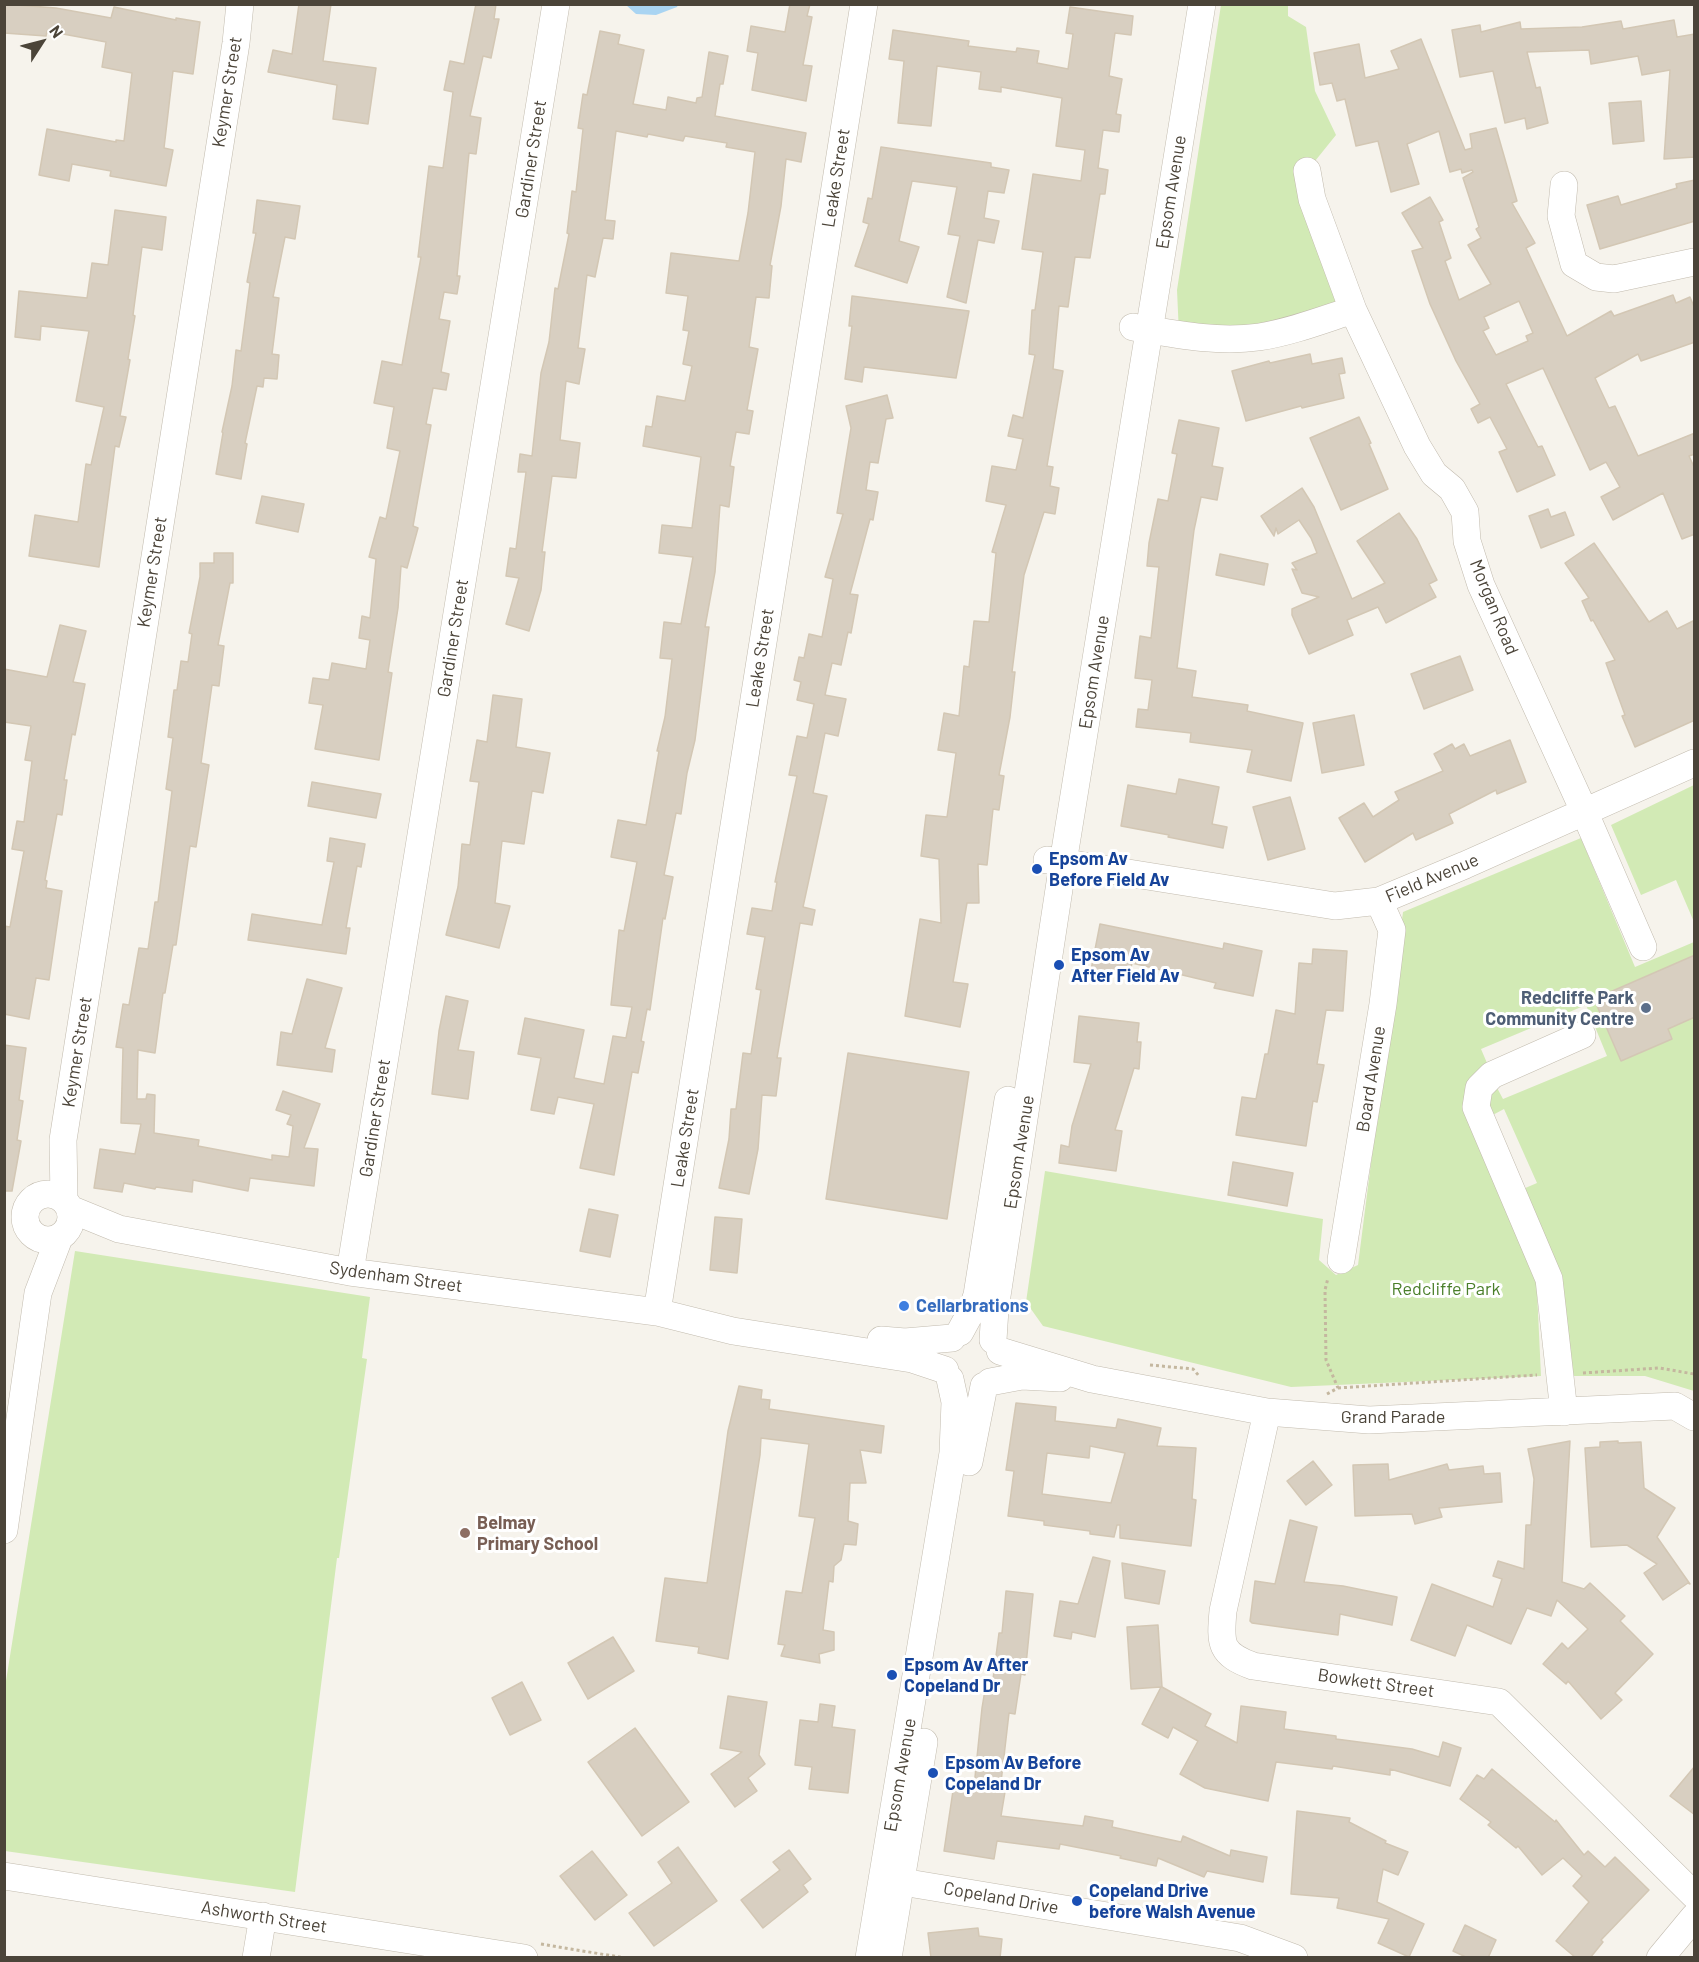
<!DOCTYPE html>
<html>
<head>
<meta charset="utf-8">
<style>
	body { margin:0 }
	#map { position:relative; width:1699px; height:1962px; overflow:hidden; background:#f6f3ec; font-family:Barlow,sans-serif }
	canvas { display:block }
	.frame { position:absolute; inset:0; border:6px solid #4b4439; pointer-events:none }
	.north { position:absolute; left:12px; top:12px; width:60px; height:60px; -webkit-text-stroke:4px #fff; paint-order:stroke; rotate:54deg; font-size:16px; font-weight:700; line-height:24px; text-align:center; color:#4b4439 }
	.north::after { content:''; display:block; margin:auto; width:21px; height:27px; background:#4b4439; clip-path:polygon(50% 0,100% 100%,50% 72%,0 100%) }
</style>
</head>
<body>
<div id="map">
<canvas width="1699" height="1962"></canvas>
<div class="frame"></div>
<div class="north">N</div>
</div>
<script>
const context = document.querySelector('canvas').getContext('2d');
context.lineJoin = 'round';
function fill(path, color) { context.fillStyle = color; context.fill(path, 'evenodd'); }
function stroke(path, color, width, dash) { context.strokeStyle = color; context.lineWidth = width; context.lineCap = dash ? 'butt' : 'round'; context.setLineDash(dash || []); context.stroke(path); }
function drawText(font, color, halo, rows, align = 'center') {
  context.font = font + ' Barlow,sans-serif'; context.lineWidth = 6; context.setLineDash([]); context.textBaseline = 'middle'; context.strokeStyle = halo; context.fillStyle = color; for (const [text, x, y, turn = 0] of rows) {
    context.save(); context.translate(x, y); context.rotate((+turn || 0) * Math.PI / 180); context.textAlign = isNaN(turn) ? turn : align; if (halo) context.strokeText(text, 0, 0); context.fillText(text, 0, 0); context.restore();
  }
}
fill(new Path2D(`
	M1221,5H1288V16L1306,27L1315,91L1336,135L1307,171L1353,310L1292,330L1179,334L1177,290Z
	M1694,785V922L1676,880L1641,895L1611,825Z
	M1581,838L1635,967L1694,942V1391L1645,1376H1566L1523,1189L1537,1183L1504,1109L1489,1117L1485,1094L1495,1084L1503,1099L1607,1056L1586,1005L1481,1049L1490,1070L1469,1085L1536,1270L1541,1376L1291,1387L1043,1326L1026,1302L1045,1171L1323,1219L1319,1260L1336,1275L1358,1265L1403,912Z
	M75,1251L370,1297L362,1358L367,1359L339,1558H337L295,1892L5,1851V1687Z`), '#d2eab5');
fill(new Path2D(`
	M626,5H678L677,7L656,15L636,14Z`), '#a9d4f2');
const building = new Path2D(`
	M4,4L56,8L111,18L114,7L176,20V18L200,22L193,74L173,71L164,148L173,150L166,186L110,176L111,171L72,164L69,181L39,175L47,129L116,142V140L124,141L132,73L102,67L106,42L47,31L46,36L4,33Z
	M299,4H331L323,61L376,68L368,124L333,119L337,85L268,72L273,50L292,54Z
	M476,4H496L494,19H499L491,58L483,56L470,116L481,118L476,154L469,153L457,276H460L457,294L444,292L439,319L450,321L441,372L449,374L446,390L433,388L426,424L431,425L413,526L418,528L407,568L401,566L398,608L388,672L392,673L379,760L315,749L323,705L309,703L313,678L329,680L332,663L366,669L370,640L359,638L362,616L370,618L376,559L369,557L380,517L386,519L400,451L387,448L394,407L374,403L382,361L402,365L421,257H418L429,166L443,168L453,92L444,90L450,61L464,64Z
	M790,4H810L807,16L812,17L803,65L812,66L806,101L752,90L758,53L747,51L751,26L785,32Z
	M1070,7L1133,16L1131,35L1115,33L1109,76L1122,79L1116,114L1121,115L1119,132L1103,130L1098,168L1108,170L1105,194H1100L1090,258L1075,257L1068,307L1059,306L1053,369L1063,371L1047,466L1053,467L1050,486L1059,488L1055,514L1044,512L1024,575L1012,672H1015L1010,717L999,775L1004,776L999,810L993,809L987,865L978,864L979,903H967L953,982L968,984L960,1027L905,1016L920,919L941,923L939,859L921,856L926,815L947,817L956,753L938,750L944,713L959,716L964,666L969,667L974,621L989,622L996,553L992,552L1006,505L986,501L992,466L1016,470L1023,439L1008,436L1013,415L1023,418L1035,355L1029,354L1032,310H1035L1043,252L1022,249L1033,174L1081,181L1085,150L1056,146L1062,98L1001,87V92L979,89L981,72L937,66L931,126L898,123L904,61L889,59L893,30L969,41L968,46L1016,52L1017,48L1039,51L1037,63L1068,69L1073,34L1066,33Z
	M1674,20L1677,37L1695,34V157L1664,159L1670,70L1642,75L1638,56L1591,64L1589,50L1527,52L1536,88L1540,87L1548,123L1527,129L1525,118L1505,123L1493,71L1460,77L1452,30L1480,25L1481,32L1520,22L1521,29L1582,27L1621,21L1623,29Z
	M600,31L620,35L618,44L644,50L633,104L666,110L668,97L696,103L697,98L702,97L709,52L728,56L723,84H720L715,116L806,133L801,162L786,159L781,206L770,265L772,266L769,298L756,297L749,347L758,349L747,410L753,411L749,434L736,432L730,466L734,467L729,507L720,505L715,572L705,627H709L695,740L687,773L681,814L676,813L664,875L673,877L665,919L663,918L650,1010L647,1009L641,1041L644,1042L638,1073L632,1072L614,1175L580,1168L594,1104L558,1097L554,1114L531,1110L541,1058L518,1054L525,1018L584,1030L574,1078L604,1084L613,1036L626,1038L632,1007L611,1005L619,930L624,931L637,862L611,857L618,820L646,825L659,751H657L665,717L672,659L660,658L664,622L681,624L693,557L659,553L662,525L692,528L701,457L643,446L646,426L652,427L657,396L685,401L692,366L683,364L689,331L683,330L688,296L666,293L671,253L739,261L748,213L755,152L726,147L727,143L685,136L683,141L648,134L647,137L616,131L605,220L615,221L613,239L603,238L595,277L587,275L578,348L585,349L579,384L566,381L560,440L580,443L576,478L552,476L542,552H545L541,590L529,631L506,624L519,578L506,576L510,548L516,549L526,472H518L520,454L532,456L541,373L549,342L555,288L558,289L569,234L567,233L572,191L576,192L583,129L578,128L583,94L587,95Z
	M1421,39L1465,150L1472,148L1470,134L1496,128L1517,201L1512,203L1535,243L1526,248L1567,336L1611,311L1614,316L1673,295L1676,303L1690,297L1695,309V342L1641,361L1638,354L1595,378L1609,408L1615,406L1638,456L1695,433V454L1689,456L1695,469V534L1682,539L1663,493L1613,520L1601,497L1620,487L1606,462L1590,470L1543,368L1506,384L1538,447L1542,446L1555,475L1517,492L1499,452L1507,449L1490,417L1478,423L1471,409L1480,404L1456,361L1430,304L1412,251L1423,248L1402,213L1430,197L1443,220L1439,222L1451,258L1445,261L1459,300L1491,284L1468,245L1481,238L1476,229L1479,227L1463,178L1473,172L1472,170L1462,173L1461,169L1450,172L1439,131L1407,144L1419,184L1391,192L1378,141L1356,146L1345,99L1337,101L1332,83L1320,85L1314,53L1359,44L1365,78L1399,69L1391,51ZM1519,301L1533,333L1526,336L1528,341L1496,355L1483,331L1489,328L1484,317Z
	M1641,101L1644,141L1613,144L1609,103Z
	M881,147L991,163V167L1009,170L1004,193L988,191L984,218L999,221L994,243L978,240L966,303L947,297L960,236L948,234L957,187L912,181L899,241L919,247L907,283L855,266L869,224L863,222L868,198L872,199Z
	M1695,180V221L1600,249L1587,205L1618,196L1621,205L1677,188L1676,184Z
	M257,200L300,206L295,239L285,237L273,297L279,298L272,354L279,355L277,379L264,378L263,387L257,386L245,443L247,444L241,479L216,474L223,433L222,432L232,386L236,350L241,351L250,283L247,282L256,233H253Z
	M115,210L166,217L162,250L142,247L133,315L135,316L128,359L130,360L120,416L126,417L119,447L115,446L99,567L29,556L35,515L78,522L86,464L91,465L104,407L76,401L89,331L41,326L40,340L15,337L19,291L87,298L92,263L108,265Z
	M852,296L969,311L956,378L864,367L862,382L845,379L852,326H849Z
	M1310,354L1312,364L1342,358L1345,373L1339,374L1344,398L1302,408L1301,406L1246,421L1232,371L1269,361L1270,363Z
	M887,395L893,418L886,419L878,463L870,462L866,490L878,492L873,520L870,519L850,594L858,595L851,633L848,632L841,665L832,663L825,695L846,699L838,736L825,733L813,793L827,796L803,907L815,910L812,925L800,923L777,1058H781L776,1096L762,1095L758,1149L749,1194L719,1188L729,1139L731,1109H736L743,1053L751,1054L761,990L756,989L765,937L747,934L752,908L772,911L777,882H775L797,776L789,775L797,736L807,738L814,704L797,700L801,682L794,680L799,657L804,658L809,634L822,637L833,579L825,577L843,514L837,513L851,428L846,406Z
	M1359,417L1371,443L1369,444L1388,489L1341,510L1310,438Z
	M1179,420L1219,428L1212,466L1223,468L1217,500L1201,497L1194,530L1177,668L1196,671L1192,697L1248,705L1247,711L1303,723L1291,781L1247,772L1252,750L1190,742L1191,733L1136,727L1138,709L1148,710L1152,680L1135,678L1140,636L1151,638L1159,567L1147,566L1149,543L1158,499L1168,501L1177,454L1172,453Z
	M1302,488L1314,507L1352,599L1385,583L1357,541L1399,513L1417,539L1437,580L1429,584L1436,597L1386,623L1378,607L1347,620L1353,635L1309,654L1292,615V609L1319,597L1302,593L1292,569L1297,570L1292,563L1317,553L1311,538L1299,520L1278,534L1276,528L1274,536L1261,516Z
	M262,496L304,504L298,532L256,523Z
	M1548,509L1551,517L1565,512L1574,535L1541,548L1529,516Z
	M1594,543L1649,622L1667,611L1677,629L1695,620V720L1635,747L1622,716L1625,715L1606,663L1615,660L1593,620L1591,621L1582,601L1589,598L1565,563Z
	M214,553H233V583H230L218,645L224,646L219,686L212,685L201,763L209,765L196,847L190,846L176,945H173L165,993H163L155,1053L138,1050L137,1099H146L147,1094L155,1095L154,1133L199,1140L198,1146L272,1160V1155L289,1157L293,1126L287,1124L291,1115L276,1110L283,1091L320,1104L304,1148L318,1149L314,1186L250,1178L248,1191L193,1180L192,1192L156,1187L155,1189L124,1183L122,1192L94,1188L100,1149L135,1154L141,1124L121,1123L123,1048L116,1047L123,1004L129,1005L139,948L148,949L155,902H158L172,791L166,789L173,738L168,737L174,690H177L181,661L188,662L192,634L189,633L200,577V563H214Z
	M1220,554L1268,564L1264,585L1216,575Z
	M60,625L86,631L73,682L85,684L75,735L72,734L64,780H67L62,815L57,814L45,880L47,881L46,888L62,891L49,980L36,978L29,1019L4,1014V926L10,927L24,851L12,849L17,821L24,822L32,761L25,760L31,726L4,722V669L47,677Z
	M1460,656L1473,690L1424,709L1411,674Z
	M493,695L522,699L516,747L550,753L543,793L532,791L524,844L502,841L495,903L510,906L499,948L446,935L458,887L462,844L470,845L479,782L470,781L477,740L487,742Z
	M1354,715L1364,765L1322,773L1313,723Z
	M1510,740L1526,782L1497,794L1496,790L1449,814L1453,823L1416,840L1413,833L1365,862L1339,818L1364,803L1373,817L1399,800L1395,792L1443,771L1434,754L1452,744L1455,749L1464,744L1470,756Z
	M1179,779L1219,787L1212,824L1227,827L1223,848L1168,837L1169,835L1121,826L1128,785L1176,794Z
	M312,782L381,794L376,818L308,806Z
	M1290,797L1305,849L1268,860L1253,807Z
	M330,838L365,844L361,867L357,866L346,928H350L346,954L248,940L252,914L322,925L334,862L327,861Z
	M1100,924L1223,949L1224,943L1262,951L1253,996L1214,988L1216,983L1132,963L1129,977L1091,970Z
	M1313,949L1347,951L1343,1011L1326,1010L1317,1064L1324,1065L1317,1102L1313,1101L1306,1146L1236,1135L1242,1097L1256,1099L1265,1054H1268L1276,1010L1295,1014L1299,963L1312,964Z
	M1695,955V1017L1668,1029L1672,1039L1621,1061L1594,999Z
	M307,979L342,988L325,1048L335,1050L332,1072L277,1065L281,1032L292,1034Z
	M446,996L468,1001L458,1050L474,1052L468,1099L432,1094L439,1031Z
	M1079,1016L1139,1023L1137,1042H1141L1139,1069L1134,1068L1115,1130L1122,1131L1116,1171L1059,1163L1061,1145L1069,1147L1072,1126L1091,1064L1074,1062Z
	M4,1045L26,1048L19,1100L23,1101L17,1140L21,1141L12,1191H4Z
	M848,1053L969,1072L947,1219L826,1199Z
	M1233,1162L1293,1173L1287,1206L1228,1195Z
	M589,1209L618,1215L610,1257L580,1251Z
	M715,1217L742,1219L737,1273L710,1270Z
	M739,1386L762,1390L761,1399L770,1400L769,1409L884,1426L881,1453L860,1450L866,1483H850L848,1521L858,1524L856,1545L844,1544L841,1560L834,1566L833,1582L829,1581L823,1630L834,1632V1650L819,1654L820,1663L781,1656L785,1645L778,1644L786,1591L802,1593L815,1518L799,1516L809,1444L761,1438L760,1455L728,1659L698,1653L699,1647L656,1641L665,1578L707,1583L728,1431Z
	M1016,1403L1056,1407L1055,1421L1116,1428L1118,1419L1161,1428L1157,1446L1196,1448L1192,1499L1196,1500L1191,1546L1120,1538V1525H1117L1114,1537L1090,1534V1531L1044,1525V1521L1008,1516L1014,1471L1006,1470ZM1090,1446L1125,1453L1111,1503L1042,1494L1047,1453L1089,1458Z
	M1570,1441L1562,1582L1584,1589L1590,1583L1625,1616L1620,1621L1653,1654L1615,1693L1622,1700L1601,1719L1568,1681L1566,1684L1543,1664L1562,1643L1568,1649L1588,1629L1557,1600L1551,1616L1527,1608L1511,1644L1467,1625L1455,1656L1411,1640L1432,1584L1493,1607L1502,1579L1493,1576L1498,1561L1524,1569L1526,1525H1531L1534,1479L1528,1449Z
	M1618,1441V1443L1641,1442L1644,1488L1675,1508L1657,1537L1690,1584L1688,1583L1663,1600L1644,1573L1657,1564L1627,1545L1591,1547L1585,1448L1600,1447V1442Z
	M1313,1461L1332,1485L1306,1505L1287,1481Z
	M1388,1464L1389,1480L1447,1464L1449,1470L1483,1466L1484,1474L1500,1473L1502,1502L1439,1508L1442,1517L1415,1524L1412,1514L1355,1516L1353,1465Z
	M1290,1520L1317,1527L1304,1582L1343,1586L1397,1597L1392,1625L1340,1614L1338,1635L1252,1623L1250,1621L1255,1581L1275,1584Z
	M1093,1557L1110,1561L1095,1637L1072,1632L1071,1639L1054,1636L1060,1601L1078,1604Z
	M1122,1563L1165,1571L1159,1604L1125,1598Z
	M1006,1591L1033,1594L1025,1675L1021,1674L1015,1714L1009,1713L1000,1791L1005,1792L1001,1816L1083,1826L1085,1816L1113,1821L1112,1827L1181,1842L1183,1836L1230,1856L1231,1850L1267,1857L1263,1882L1207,1871L1204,1877L1158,1858L1156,1866L1120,1858L1121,1856L1060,1844L1059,1849L997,1841L994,1859L944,1851L954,1784L974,1787L982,1708L987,1678L993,1679L999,1633H1002Z
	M1158,1625L1162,1687L1211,1714L1205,1726L1237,1743L1241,1706L1286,1712L1284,1729L1336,1736V1739L1412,1749L1439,1757L1443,1742L1461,1748L1450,1786L1390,1769V1775L1333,1766L1332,1769L1276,1762L1268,1801L1205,1788L1180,1774L1198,1741L1173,1727L1168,1738L1142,1724L1161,1687L1131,1689L1127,1627Z
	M613,1637L634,1671L588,1699L568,1663Z
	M522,1682L541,1720L510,1735L492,1698Z
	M728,1696L767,1702L759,1755L765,1764L748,1778L757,1791L735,1807L711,1774L742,1752L720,1748Z
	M820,1704L835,1706L832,1727L855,1730L848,1793L809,1789L812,1767L795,1765L800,1720L818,1722Z
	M635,1728L689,1802L642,1836L588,1762Z
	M1695,1766V1815L1670,1796Z
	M1492,1769L1555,1822L1556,1820L1584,1855L1588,1851L1605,1867L1615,1857L1649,1890L1601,1940L1603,1942L1590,1958H1576L1556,1941L1589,1902L1573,1886L1582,1876L1563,1858L1542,1875L1518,1846L1516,1848L1488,1825L1491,1822L1460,1799L1477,1775L1484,1779Z
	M1297,1811L1350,1818L1349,1822L1386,1841L1385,1843L1408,1852L1398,1875L1383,1869L1377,1902L1424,1924L1409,1957L1378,1943L1389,1919L1337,1908L1339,1898L1291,1894Z
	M678,1847L717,1901L654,1946L629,1913L672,1883L658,1862Z
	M789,1850L811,1879L803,1885L808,1892L763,1928L741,1900L780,1870L773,1862Z
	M592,1851L627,1895L595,1920L560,1876Z
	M1465,1925L1496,1940L1488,1958H1468L1453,1951Z
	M978,1928L979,1936L1002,1939L1000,1958H931L928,1933Z`);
fill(building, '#d8cfc1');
stroke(building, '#d3c7b4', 1.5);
const minor = new Path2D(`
	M1307,171L1312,199L1353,310L1417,446L1434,474L1452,489L1465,512L1467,541L1481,585L1584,811L1643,947
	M1564,185L1561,216L1574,264L1596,277L1614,279L1694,262
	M1133,327C1174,334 1217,343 1259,337C1291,332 1322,320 1353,310
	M1047,860L1335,906L1379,901L1465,865L1694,763
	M25 1217a23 23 0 1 1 46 0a23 23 0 1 1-46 0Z
	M64,1199L63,1140L236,43L240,4
	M70,1209L119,1229L350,1272L657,1312L733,1331L912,1359L945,1370
	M1341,1260L1383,1004L1392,930L1379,901
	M350,1272L556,4
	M657,1312L864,4
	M960,1332L972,1310L977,1295L1008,1100
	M881,1340L905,1342L952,1338
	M993,1340L995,1309L1063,863L1202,4
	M1000,1351L1092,1379L1267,1412L1369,1420L1675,1406L1694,1417
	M990,1382L1022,1376L1060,1378
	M1267,1412L1223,1611C1220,1644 1220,1654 1253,1666L1499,1702L1694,1895
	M1564,1412L1549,1279L1476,1107L1479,1088L1492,1075L1582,1035
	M969,1462L984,1386
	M4,1530L38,1293L59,1238
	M4,1876L524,1958
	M884,1879L1240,1938L1294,1958
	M256,1958L263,1916
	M869,1958L953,1453L955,1402L950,1379
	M888,1958L924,1742
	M1660,1958L1694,1917`);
stroke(minor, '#c2bbae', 28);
stroke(new Path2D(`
	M1150,1365L1193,1369L1200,1377
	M1583,1373L1659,1368L1694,1374
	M1338,1388L1537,1375
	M1327,1394L1338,1388L1326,1360L1325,1290L1328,1278
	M541,1944L625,1958`), '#c4b79f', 3, [3, 3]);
stroke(minor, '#fff', 27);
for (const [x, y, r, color] of [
	[1037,869,6,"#1a4fb4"],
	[1059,965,6,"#1a4fb4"],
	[1646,1008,6,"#5c6f8a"],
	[904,1306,6,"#3f7fe0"],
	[465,1533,6,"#8d6e63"],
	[892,1675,6,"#1a4fb4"],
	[933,1773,6,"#1a4fb4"],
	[1077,1901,6,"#1a4fb4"]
]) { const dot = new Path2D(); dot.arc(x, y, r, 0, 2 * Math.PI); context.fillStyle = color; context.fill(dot); stroke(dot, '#fff', 2); }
drawText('18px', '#4b4439', '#fff', [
	["Keymer Street",227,92,-81],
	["Gardiner Street",531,159,-81],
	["Leake Street",836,178,-81],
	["Epsom Avenue",1171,192,-81],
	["Keymer Street",152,572,-81],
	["Morgan Road",1494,607,68],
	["Gardiner Street",453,638,-81],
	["Leake Street",760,658,-81],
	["Epsom Avenue",1094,672,-81],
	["Field Avenue",1432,878,-23],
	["Keymer Street",77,1052,-81],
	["Board Avenue",1371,1079,-81],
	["Gardiner Street",375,1118,-81],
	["Leake Street",685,1138,-81],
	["Epsom Avenue",1019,1152,-81],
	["Sydenham Street",396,1277,8],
	["Grand Parade",1393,1417],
	["Bowkett Street",1376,1683,8],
	["Epsom Avenue",900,1775,-80],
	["Copeland Drive",1001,1898,10],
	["Ashworth Street",264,1917,9]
]);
drawText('bold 18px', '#164399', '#fff', [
	["Epsom Av",1049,859],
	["Before Field Av",1049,880],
	["Epsom Av",1071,955],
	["After Field Av",1071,976],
	["Epsom Av After",904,1665],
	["Copeland Dr",904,1686],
	["Epsom Av Before",945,1763],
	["Copeland Dr",945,1784],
	["Copeland Drive",1089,1891],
	["before Walsh Avenue",1089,1912]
], 'left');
drawText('bold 18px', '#4e5e75', '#fff', [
	["Redcliffe Park",1634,998],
	["Community Centre",1634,1019]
], 'right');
drawText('18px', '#4a7f2a', '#fff', [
	["Redcliffe Park",1446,1289]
]);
drawText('bold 18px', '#366cbe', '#fff', [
	["Cellarbrations",916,1306]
], 'left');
drawText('bold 18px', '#785e54', '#fff', [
	["Belmay",477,1523],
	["Primary School",477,1544]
], 'left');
</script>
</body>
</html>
